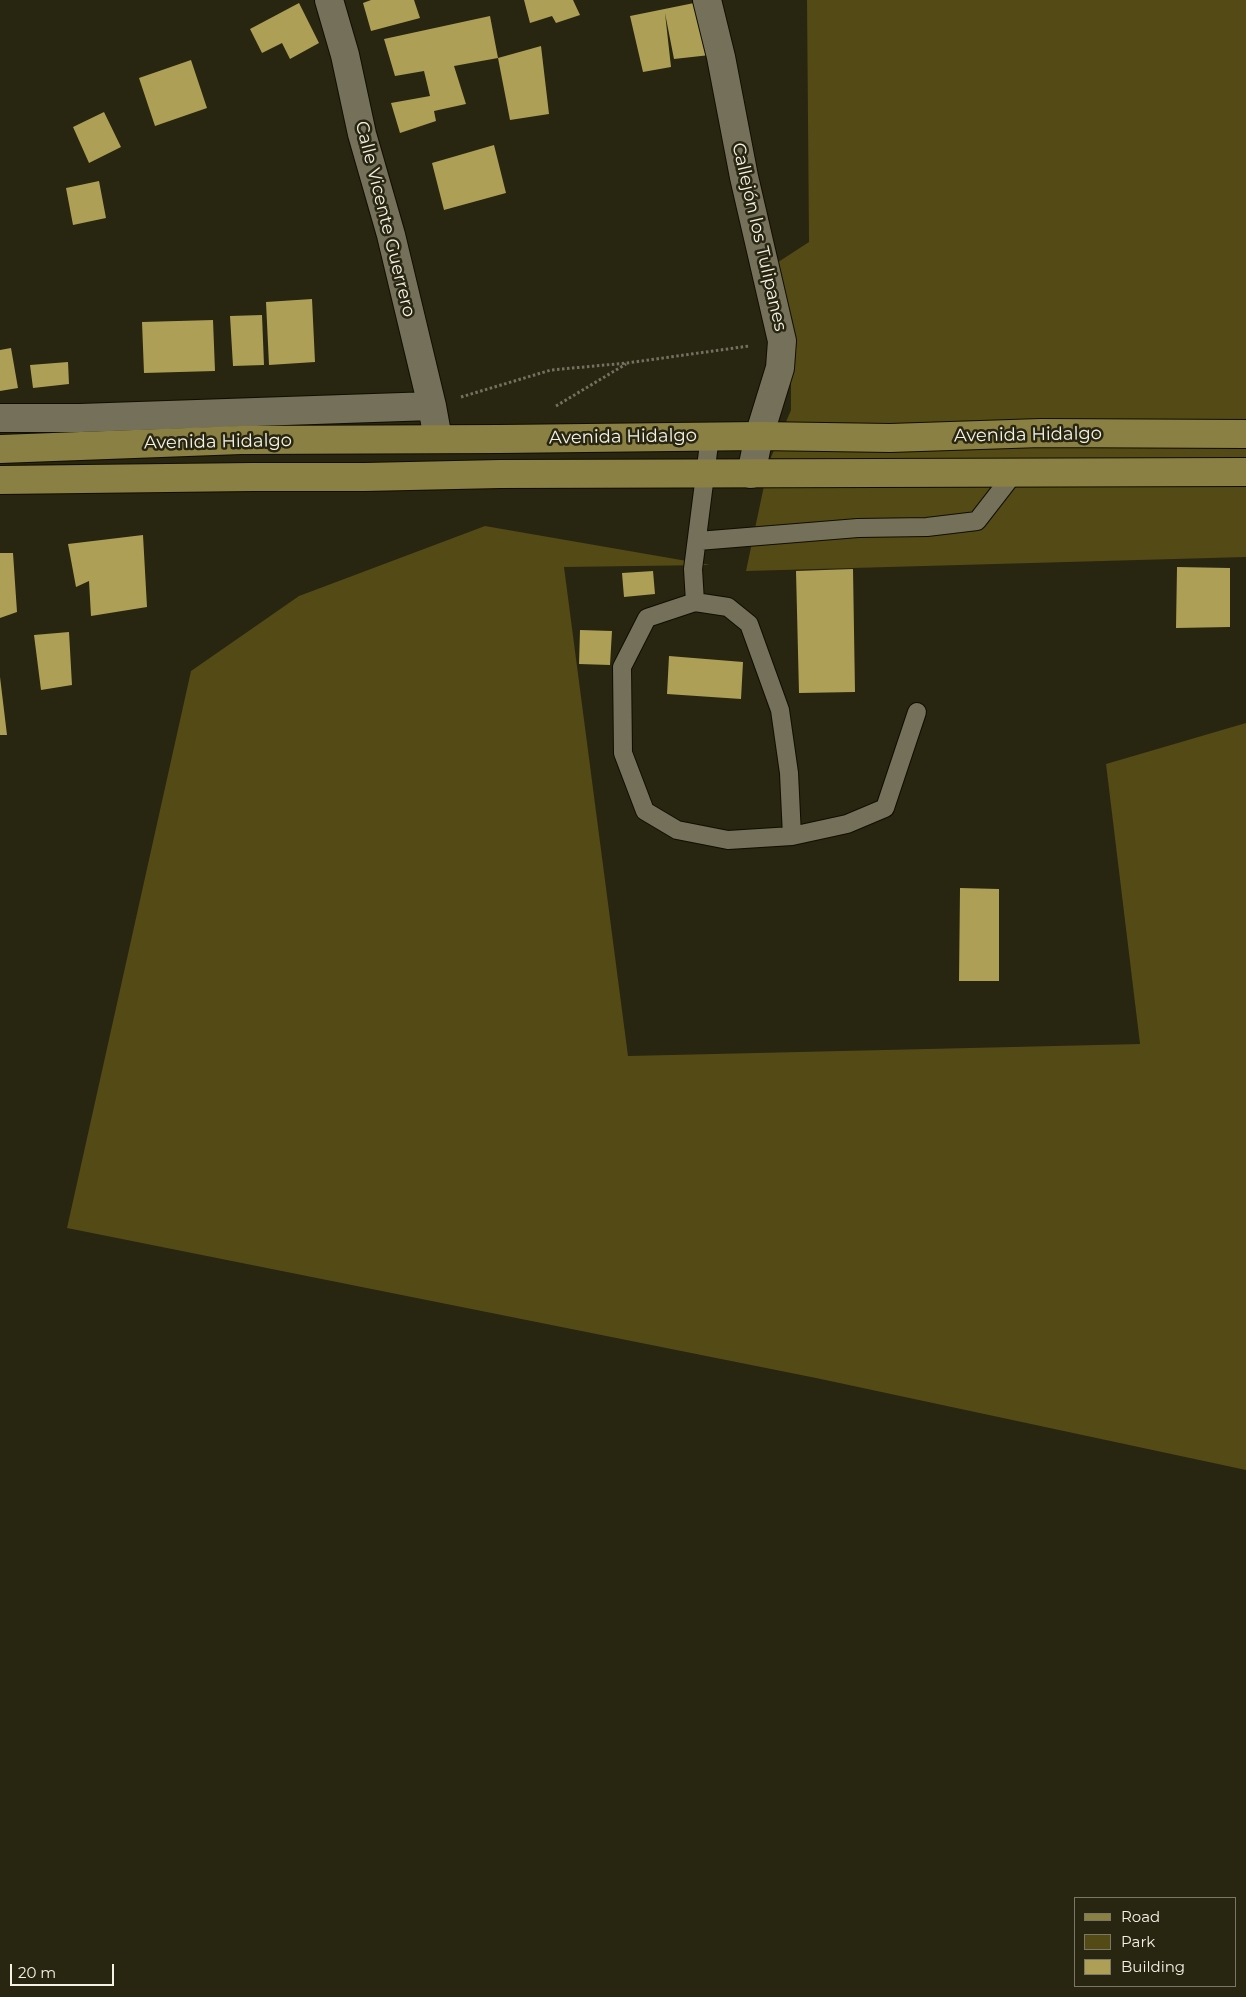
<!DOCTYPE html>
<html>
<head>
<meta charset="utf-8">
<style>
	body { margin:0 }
	#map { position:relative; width:1246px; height:1997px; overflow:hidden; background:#282511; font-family:Montserrat,sans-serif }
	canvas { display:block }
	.legend { position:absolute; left:1074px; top:1897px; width:162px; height:90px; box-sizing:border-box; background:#282511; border:1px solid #7a7766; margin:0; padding:6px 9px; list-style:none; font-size:15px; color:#f4f2e5 }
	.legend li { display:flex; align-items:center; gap:10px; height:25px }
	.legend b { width:25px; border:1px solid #7a7766 }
	.scale { position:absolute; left:10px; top:1964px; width:104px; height:22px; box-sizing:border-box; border:2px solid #f4f2e5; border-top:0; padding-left:6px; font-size:15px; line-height:18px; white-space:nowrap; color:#f4f2e5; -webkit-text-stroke:4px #282511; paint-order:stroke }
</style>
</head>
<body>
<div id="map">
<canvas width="1246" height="1997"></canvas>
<ul class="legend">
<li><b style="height:6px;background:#8a8044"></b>Road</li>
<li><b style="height:14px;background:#534a15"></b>Park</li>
<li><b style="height:14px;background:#ad9f55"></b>Building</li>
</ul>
<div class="scale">20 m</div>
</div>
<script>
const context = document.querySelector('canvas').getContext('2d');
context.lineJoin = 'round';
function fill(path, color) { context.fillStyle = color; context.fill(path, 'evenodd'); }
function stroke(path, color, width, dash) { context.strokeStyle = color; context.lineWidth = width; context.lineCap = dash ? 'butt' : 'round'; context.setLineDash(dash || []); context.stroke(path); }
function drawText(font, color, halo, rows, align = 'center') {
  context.font = font + ' Montserrat,sans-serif'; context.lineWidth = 5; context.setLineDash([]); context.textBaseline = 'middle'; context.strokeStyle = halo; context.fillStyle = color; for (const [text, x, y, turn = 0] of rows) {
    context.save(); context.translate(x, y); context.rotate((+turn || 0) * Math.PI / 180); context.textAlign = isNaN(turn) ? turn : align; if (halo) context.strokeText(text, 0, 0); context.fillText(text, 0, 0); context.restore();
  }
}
fill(new Path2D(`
	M807,0H1246V557L746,571L769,462L791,410V356L769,268L809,242Z
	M485,526L710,565L564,567L628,1056L1140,1044L1106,764L1246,723V1470L816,1378L67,1228L191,671L299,596Z`), '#534a15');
fill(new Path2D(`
	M371,0H414L420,18L371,31L363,3Z
	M524,0H573L580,15L556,23L552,16L530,23Z
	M699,2L710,55L674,59L665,13L671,67L643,72L630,16Z
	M299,3L319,43L290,59L282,43L262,53L250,29Z
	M490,16L498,58L454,66L466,104L434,111L436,121L400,133L391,103L430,96L424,71L395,76L384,39Z
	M541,46L549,114L510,120L498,58Z
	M191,60L207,108L155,126L139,78Z
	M104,112L121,147L89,163L73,127Z
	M494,145L506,193L444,210L432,163Z
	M99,181L106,218L73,225L66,188Z
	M312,299L315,362L269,365L266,302Z
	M262,315L264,365L233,366L230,316Z
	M213,320L215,371L144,373L142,322Z
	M11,348L18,388L0,391V350Z
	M68,362L69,384L33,388L30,365Z
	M143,535L147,607L91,616L89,581L76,587L68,544Z
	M0,553H13L17,612L0,618Z
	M1177,567L1230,568V627L1176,628Z
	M853,569L855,692L799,693L796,571Z
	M653,571L655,594L624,597L622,573Z
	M580,630L612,631L610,665L579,664Z
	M69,632L72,685L41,690L34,635Z
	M669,656L743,662L741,699L667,694Z
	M0,677L7,735H0Z
	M960,888L999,889V981H959Z`), '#ad9f55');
const lane = new Path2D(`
	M698,541L858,528L927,527L977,521L1015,472
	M695,602L693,569L710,436
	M792,836L789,773L780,710L749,624L728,607L695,602L647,618L622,667L623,753L645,811L677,830L728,840L792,836L847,824L885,808L917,712`);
const street = new Path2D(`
	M329,0L345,55L362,134L391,235L432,406L438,439
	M707,0L721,57L744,177L782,341L780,368L759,436L751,474
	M0,418H80L432,406`);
const primary = new Path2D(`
	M0,449L241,440L500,439L759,436L890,438L1041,433L1246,434
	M0,480L252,477H365L500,474L1246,472`);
stroke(lane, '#110e00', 20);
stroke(street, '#110e00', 30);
stroke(primary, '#110e00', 30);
stroke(new Path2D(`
	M461,397L551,370L627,363L749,346
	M556,406L626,364`), '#747160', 3, [2.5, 2.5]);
stroke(lane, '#74705a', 18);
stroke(street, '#74705a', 28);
stroke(primary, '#8a8044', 28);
drawText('18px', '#f4f2e5', '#282511', [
	["Calle Vicente Guerrero",385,219,76],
	["Callejón los Tulipanes",759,237,77],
	["Avenida Hidalgo",1028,435,-1],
	["Avenida Hidalgo",623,437,-1],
	["Avenida Hidalgo",218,442,-1]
]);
</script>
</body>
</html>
